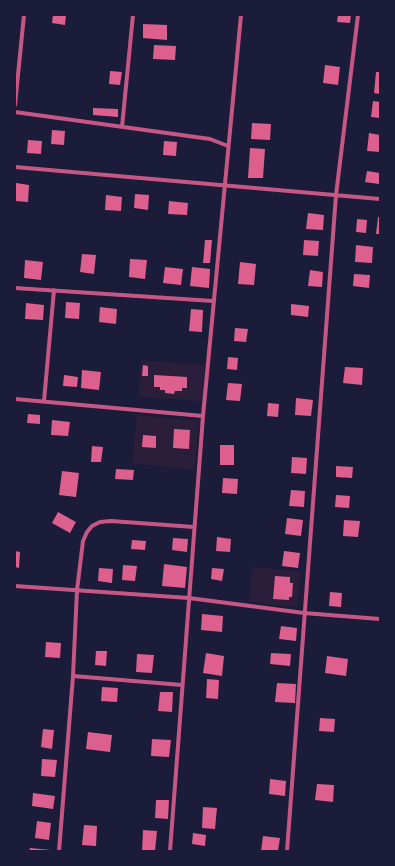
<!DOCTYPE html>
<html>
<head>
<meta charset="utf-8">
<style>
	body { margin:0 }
	#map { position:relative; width:395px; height:866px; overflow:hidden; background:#1b1b3a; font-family:"PT Sans",sans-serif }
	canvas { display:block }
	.frame { position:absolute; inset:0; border:16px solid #1b1b3a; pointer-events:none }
</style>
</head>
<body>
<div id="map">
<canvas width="395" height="866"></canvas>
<div class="frame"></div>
</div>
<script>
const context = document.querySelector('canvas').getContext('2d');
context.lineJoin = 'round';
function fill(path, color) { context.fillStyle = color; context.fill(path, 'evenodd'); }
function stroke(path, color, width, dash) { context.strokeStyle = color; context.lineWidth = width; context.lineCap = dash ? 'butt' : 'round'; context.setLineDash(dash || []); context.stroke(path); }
fill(new Path2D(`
	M141,360L205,365L202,401L139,397Z
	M137,415L199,421L195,470L132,463Z
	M252,567L301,571L298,607L249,602Z`), '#2a1e3b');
fill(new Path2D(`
	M53,15H66L65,25L52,23Z
	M338,15H351L350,23L337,22Z
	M143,24L167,25V40L143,38Z
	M154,45L176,46L175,60L153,59Z
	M325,65L340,67L338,85L323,83Z
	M110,71L122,72L120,85L109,84Z
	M376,72H380V94L374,93Z
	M373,101L380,102V118L371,117Z
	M93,108L118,109V117L93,115Z
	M252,123L271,124L270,140L251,139Z
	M52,130L65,131L64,145L51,144Z
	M369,133L380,135V152L367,151Z
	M28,140L42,141L41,154L27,153Z
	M164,141L177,142L176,156L163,155Z
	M250,148L265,149L263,178H248Z
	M367,171L380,173L379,184L365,182Z
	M16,183L29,185L28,202L15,201Z
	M135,194L149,195L148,210L134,208Z
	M106,195L122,197L121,211L105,210Z
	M169,201L188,203L187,215L168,214Z
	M308,213L324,215L323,230L306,229Z
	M378,217H380V234H376Z
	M357,219L367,220L366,233L356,232Z
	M205,240H212L210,263H203Z
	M304,240L319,241L318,256L303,255Z
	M356,245L373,247L372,263L355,262Z
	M82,254L96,255L94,274L80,272Z
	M130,259L147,260L145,279L129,277Z
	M25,260L43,262L41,280L24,278Z
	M240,262L256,264L254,285L238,284Z
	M165,267L183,269L181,285L163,283Z
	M192,267L210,269L209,288L190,286Z
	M310,270L323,272L322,287L308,286Z
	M354,274L370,275L369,288L353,286Z
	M66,302L80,303L79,319L65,318Z
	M26,303L44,305L43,320L25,319Z
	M291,304L309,306L308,317L291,315Z
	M100,307L117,309L116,324L99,322Z
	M191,309L203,310L202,332L189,331Z
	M235,328L248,329L246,342L234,341Z
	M228,357L238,358L237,370L227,369Z
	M143,365L148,366V376H142Z
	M345,367L363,368L362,385L343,383Z
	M82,370L101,372L99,390L81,388Z
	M64,375L78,377L77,387L63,386Z
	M154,375L187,377V388H182V391H175L174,394L165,393V390H160V387H154Z
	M228,383L242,384L240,401L226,400Z
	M296,398L313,400L311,416L295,415Z
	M268,403L279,404L278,417L267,416Z
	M28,414L40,415V424L27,423Z
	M52,420L70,422L68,436L51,435Z
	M174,429L190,430L189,449L173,448Z
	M143,435L156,436V448L142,447Z
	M220,445H234V465H220Z
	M92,446L103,447L101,462H91Z
	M292,457L307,458L306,474L291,473Z
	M336,466L353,467L352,478L336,477Z
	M116,469L134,470L133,480L115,479Z
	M62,471L79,473L76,497L59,495Z
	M223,478L238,479L237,494L222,493Z
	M291,490L305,491L304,507L289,506Z
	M336,495L350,496L349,508L335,507Z
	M58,512L76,522L70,533L52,523Z
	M287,518L303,520L301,536L285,534Z
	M344,520L360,521L358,537L343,536Z
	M217,537L231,539L230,552L216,551Z
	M173,538L188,539L187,552L172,550Z
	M132,540L146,541L145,550L131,549Z
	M15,551L20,552L19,568L15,567Z
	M284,551L300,553L298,568L282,566Z
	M164,564L187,567L185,588L162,586Z
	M123,565L137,566L135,581L122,580Z
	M99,568L113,569L112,583L98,581Z
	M212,568L224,569L222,581L211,579Z
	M275,576L290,577V583H293L292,597H289V600L273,599Z
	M330,592L342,593L341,607L329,606Z
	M202,614L223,616L222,632L201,630Z
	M281,626L297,628L296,641L279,639Z
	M46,642L61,643L60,658L45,657Z
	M96,651H107L106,666L95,665Z
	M206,653L224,656L222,676L203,673Z
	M271,653L291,654L290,666L270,664Z
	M137,654L154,655L152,673L136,672Z
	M327,656L348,659L346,676L325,673Z
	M207,679L219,680L218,699L206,698Z
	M277,683L296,684L295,703L275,702Z
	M102,687L118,688L117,702L101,701Z
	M160,692H173L172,712L158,711Z
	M320,718L335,719L334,732L319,731Z
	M43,729L54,730L52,749L41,747Z
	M88,732L112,735L110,752L86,749Z
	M152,739L171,740L169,757L151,756Z
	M42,759L57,760L55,777L41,776Z
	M270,779L286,781L285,796L269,794Z
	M317,784L334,785L333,802L315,800Z
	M33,793L55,796L53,809L32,806Z
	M156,800H169L168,819L155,818Z
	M203,807L217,808L215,829L202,828Z
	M37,821L51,823L49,840L35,838Z
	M84,825L97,826L96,846L82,845Z
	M143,830L157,831L155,851H142Z
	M193,833L206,835L205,846L192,844Z
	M263,836L280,838L278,851H261Z
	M30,848L51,850V851H29Z`), '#dd5f8e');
stroke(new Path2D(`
	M15,105L24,15
	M15,112L210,139L228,146
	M122,127L133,15
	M15,167L380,199
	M15,288L213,301
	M15,399L203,416
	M44,401L54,290
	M15,586L189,598L304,613L380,619
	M73,676L182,685
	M59,851L73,676L77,590L83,541L87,532L92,526L100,522L111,521L194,527
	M170,851L203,416L241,15
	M287,851L336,195L358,15`), '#c65784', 4);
</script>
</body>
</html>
